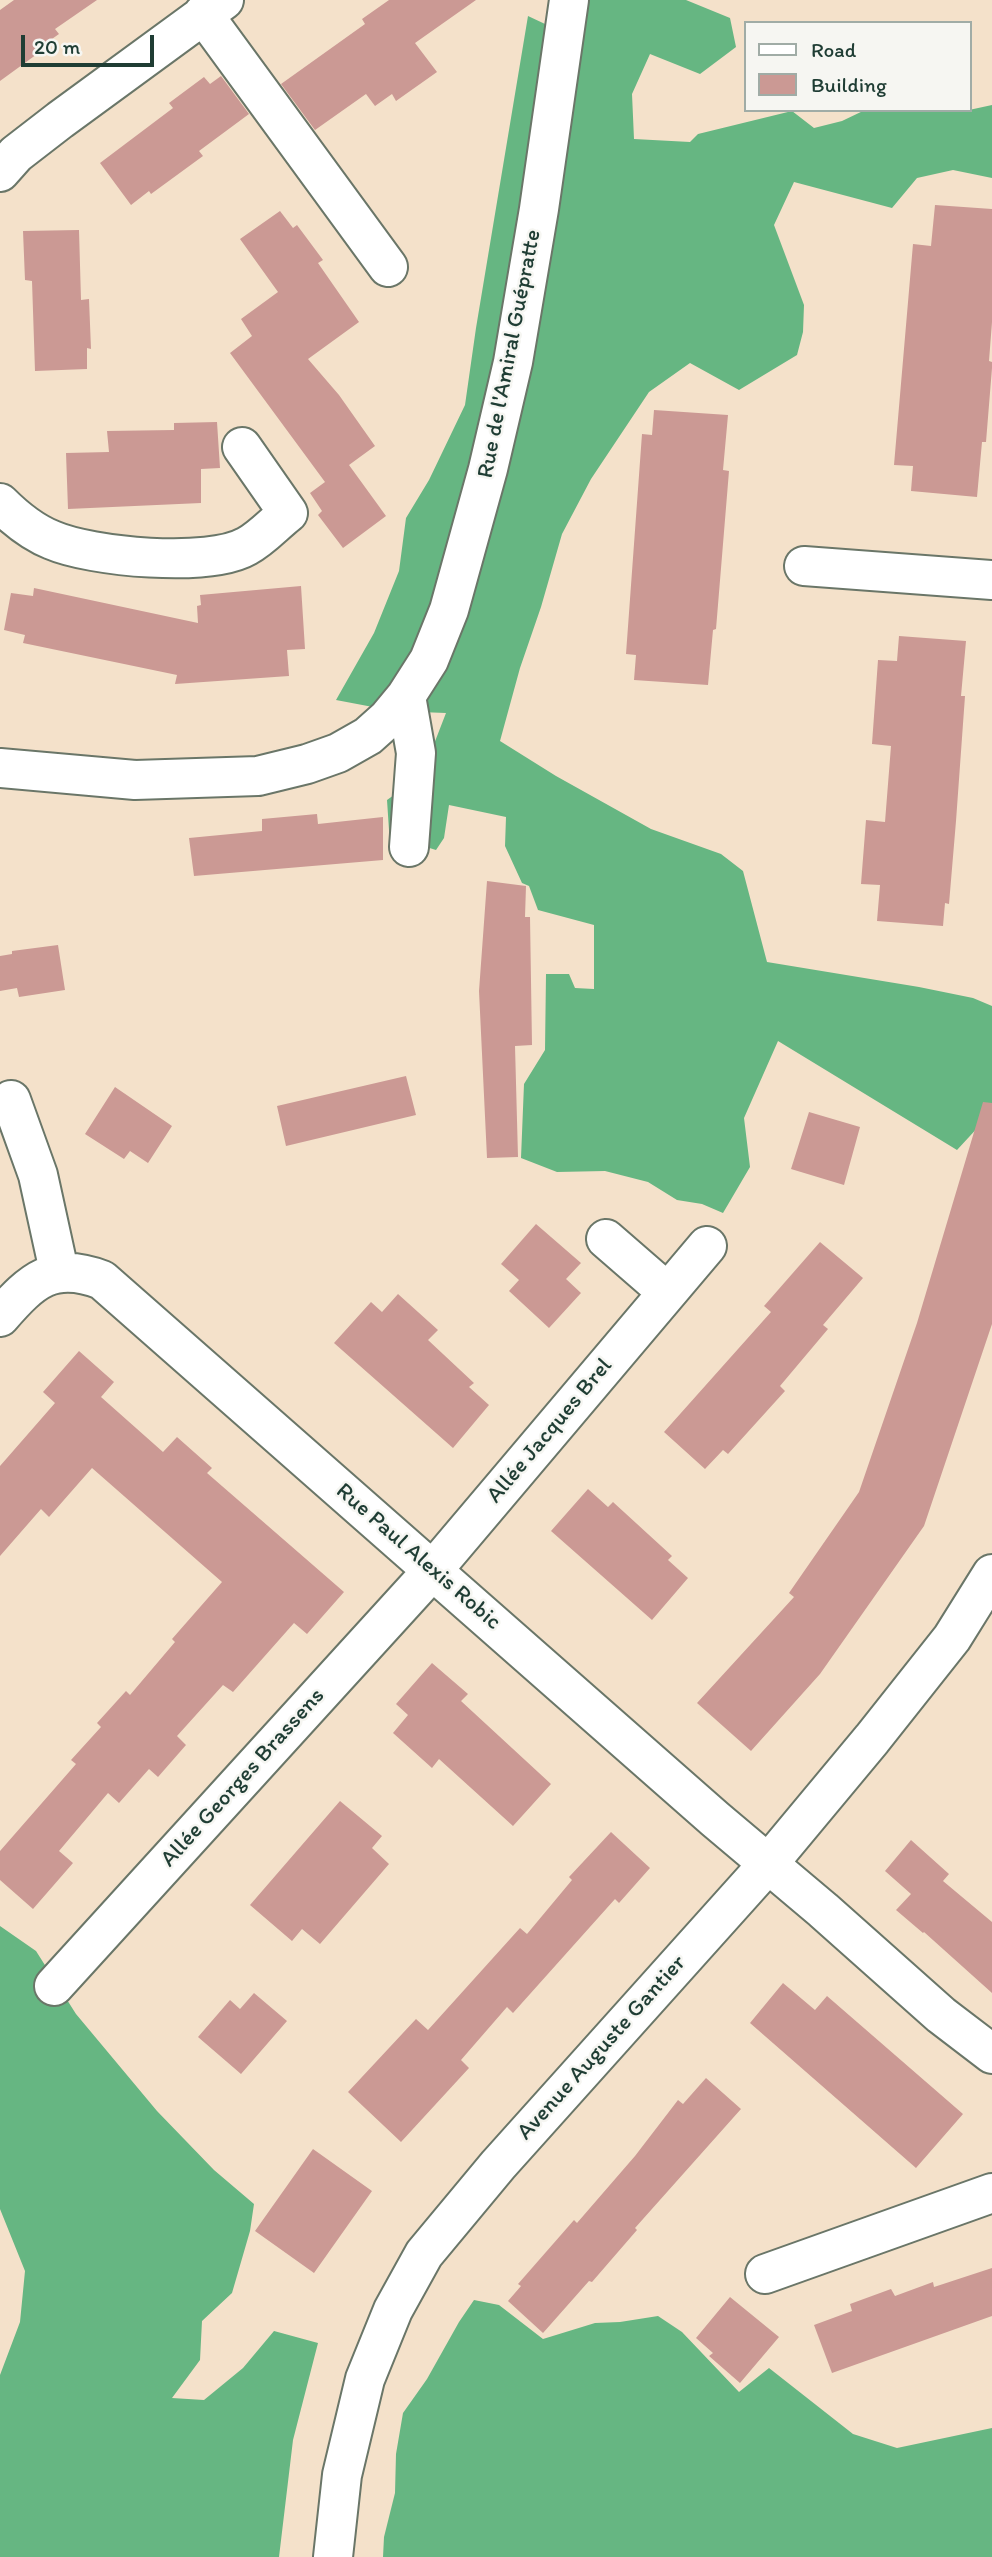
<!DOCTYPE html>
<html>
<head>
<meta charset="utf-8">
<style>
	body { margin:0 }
	#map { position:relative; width:992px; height:2557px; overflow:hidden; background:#f4e1ca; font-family:Itim,sans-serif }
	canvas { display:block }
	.legend { position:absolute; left:744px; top:21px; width:228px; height:91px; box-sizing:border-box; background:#f6f6f2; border:2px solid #a0aca6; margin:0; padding:9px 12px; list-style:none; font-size:21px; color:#1f3d34 }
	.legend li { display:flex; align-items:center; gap:14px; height:35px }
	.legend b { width:35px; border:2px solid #a0aca6 }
	.scale { position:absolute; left:21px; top:35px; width:133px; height:32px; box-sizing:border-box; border:4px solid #1f3d34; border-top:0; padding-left:9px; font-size:21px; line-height:24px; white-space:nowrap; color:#1f3d34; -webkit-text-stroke:5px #f6f6f2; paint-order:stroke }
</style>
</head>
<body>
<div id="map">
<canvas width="992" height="2557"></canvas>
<ul class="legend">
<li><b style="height:9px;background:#fff"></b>Road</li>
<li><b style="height:19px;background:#cb9994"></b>Building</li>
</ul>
<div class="scale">20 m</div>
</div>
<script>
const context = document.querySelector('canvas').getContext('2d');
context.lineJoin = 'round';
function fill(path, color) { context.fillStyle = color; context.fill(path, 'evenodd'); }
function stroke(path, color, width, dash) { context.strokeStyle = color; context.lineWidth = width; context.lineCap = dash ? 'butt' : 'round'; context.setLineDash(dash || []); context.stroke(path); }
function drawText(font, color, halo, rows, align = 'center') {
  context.font = font + ' Itim,sans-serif'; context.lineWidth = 5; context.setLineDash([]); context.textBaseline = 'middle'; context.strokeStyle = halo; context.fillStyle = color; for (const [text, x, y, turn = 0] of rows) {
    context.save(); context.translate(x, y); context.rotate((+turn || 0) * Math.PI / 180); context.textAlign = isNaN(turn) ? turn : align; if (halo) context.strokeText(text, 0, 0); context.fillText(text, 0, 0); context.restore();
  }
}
fill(new Path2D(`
	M583,0H686L730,18L736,47L700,74L650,54L632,94L634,139L690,142L698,134L792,111L814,128L842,121L865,110H969L992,105V178L953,170L917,178L892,208L794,182L774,225L804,305L803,332L797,355L739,390L690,363L649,392L591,479L562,534L541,607L520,668L500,741L556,776L651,829L721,854L743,871L767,962L919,987L973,998L992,1006V1125L981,1124L957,1150L778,1041L744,1118L750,1167L723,1213L702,1204L677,1200L648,1182L605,1171L557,1172L521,1158L524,1084L545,1050L546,974H569L575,988L594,989V925L538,910L529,886L522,883L505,846L506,817L449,805L444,838L436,850L423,846L390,845L387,800L422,775L446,713L394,711L336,700L374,633L399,571L406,518L429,480L465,405L476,328L528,16L577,39Z
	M0,1926L36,1951L76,2014L157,2111L214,2170L254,2204L250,2231L232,2293L202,2321L200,2360L172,2398L204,2400L243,2368L274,2331L318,2343L293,2440L279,2557H0V2375L20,2322L25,2271L0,2209Z
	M474,2300L499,2305L543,2339L595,2323L620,2322L658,2316L682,2332L739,2392L769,2368L853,2434L897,2448L992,2428V2557H383L384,2537L395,2493L396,2454L403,2413L427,2379L459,2322Z`), '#66b682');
fill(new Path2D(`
	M14,0H97L55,29L59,34L42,46L44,49L0,81V10Z
	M389,0H476L415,43L437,72L396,101L392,94L375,106L366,94L315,130L281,84L365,24L362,19Z
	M221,76L249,114L199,151L203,156L151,194L149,191L131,205L100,163L173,108L169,103L204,77L210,84Z
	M935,205L992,209V322L989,361L992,362V368L986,442H982L977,497L911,491L913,466L894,465L913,244L931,246Z
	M280,211L293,228L297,225L323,260L318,263L359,322L308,359L339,395L375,446L349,465L386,516L343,548L318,515L322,511L310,493L325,482L230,353L252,336L241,319L278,292L240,239Z
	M79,230L81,300L89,299L91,349L87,348V369L35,371L32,281L25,280L23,231Z
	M654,410L728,415L723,470L729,471L716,629L713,630L708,685L634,680L636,655L626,654L642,434L652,435Z
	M217,422L220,468L201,469V503L68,509L66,453L109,452L107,431L174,430V423Z
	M301,586L305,649L287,650L289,676L175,684L177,675L23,643L25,635L4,630L11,593L33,596L34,588L198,623L197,606L201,605L200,595Z
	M899,636L966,641L961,696H965L956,821L949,904L945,903L943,926L877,921L880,885L861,884L866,820L885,822L891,746L872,744L878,660L897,661Z
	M317,814L318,824L383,817V860L194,876L189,838L262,831V819Z
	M487,881L526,886L525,917H530L532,1045L515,1046L518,1157L487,1158L479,991Z
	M58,945L65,990L19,997L17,988L0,991V956L12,954V951Z
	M406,1076L416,1115L286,1146L277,1106Z
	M115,1087L172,1126L148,1163L130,1151L124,1159L85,1134Z
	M983,1102L992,1103V1324L924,1526L820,1674L751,1751L697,1703L794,1597L789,1593L859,1492L917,1323Z
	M809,1112L860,1127L844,1185L791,1169Z
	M536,1224L581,1263L566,1279L581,1293L549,1328L509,1291L519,1280L501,1264Z
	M820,1242L863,1278L823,1325L828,1329L780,1386L785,1391L728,1454L723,1450L705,1469L664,1432L771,1312L764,1306Z
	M398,1294L438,1330L428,1340L474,1383L469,1387L489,1405L453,1448L334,1343L371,1302L382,1312Z
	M79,1351L114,1382L101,1397L163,1452L177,1437L212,1468L207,1473L344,1592L307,1634L294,1623L233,1692L223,1685L177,1736L186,1745L158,1777L149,1769L119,1803L108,1793L59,1851L73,1863L33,1909L0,1880V1851L76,1764L71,1760L101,1727L97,1723L126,1691L130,1695L175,1642L172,1639L222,1582L92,1468L49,1517L41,1509L0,1556V1466L55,1403L43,1392Z
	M588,1489L608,1507L613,1502L672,1556L668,1560L688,1578L652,1620L551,1531Z
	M432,1663L468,1694L461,1701L551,1784L513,1826L439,1759L432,1768L393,1733L408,1715L396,1704Z
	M340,1801L382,1836L372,1848L389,1864L320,1944L302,1929L292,1941L250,1905Z
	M611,1832L650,1868L619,1903L615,1899L513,2013L507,2007L461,2060L469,2068L401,2142L348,2092L416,2019L428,2030L520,1928L527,1934L572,1880L569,1877Z
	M911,1840L949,1874L943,1881L992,1922V1993L924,1932L923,1933L896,1910L911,1894L885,1871Z
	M783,1983L815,2010L827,1996L963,2114L916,2168L750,2023Z
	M254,1993L287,2021L241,2074L198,2037L230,2000L240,2009Z
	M706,2078L741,2109L635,2228L637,2230L592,2282L589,2281L543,2333L508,2301L521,2286L518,2284L574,2220L577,2223L635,2156L678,2100L683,2104Z
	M313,2149L372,2191L314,2273L255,2231Z
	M992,2268V2316L832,2373L814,2325L852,2311L850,2304L891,2289L895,2296L933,2282L934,2287Z
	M730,2297L779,2337L740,2383L709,2356L713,2353L696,2338Z`), '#cb9994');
const minor = new Path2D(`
	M203,14L388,267
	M0,172L16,154L60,120L224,0
	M0,503C15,518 32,532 52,540C91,557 209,568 247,546C262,538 275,523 288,513L242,447
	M804,566L992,580
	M406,696L416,753L409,847
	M0,768L135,780L258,776L307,764L338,753L368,736L387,719L406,696L429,660L449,610L488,469L513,362L539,209L569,0
	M11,1100L38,1175L59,1271
	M606,1239L667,1292
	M0,1317C32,1280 53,1261 102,1280L715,1819L823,1910L941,2015L992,2054
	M54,1986L433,1570L707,1246
	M765,2274L992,2193
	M333,2557L342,2475L365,2379L393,2310L424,2254L498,2165L768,1864L872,1739L952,1638L992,1574`);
stroke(minor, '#6a7668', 42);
stroke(minor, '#fff', 38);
drawText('23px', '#1f3d34', '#f6f6f2', [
	["Rue de l'Amiral Guépratte",510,354,-79],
	["Allée Jacques Brel",550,1431,-50],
	["Rue Paul Alexis Robic",418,1557,41],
	["Allée Georges Brassens",243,1778,-48],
	["Avenue Auguste Gantier",602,2048,-48]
]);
</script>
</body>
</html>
